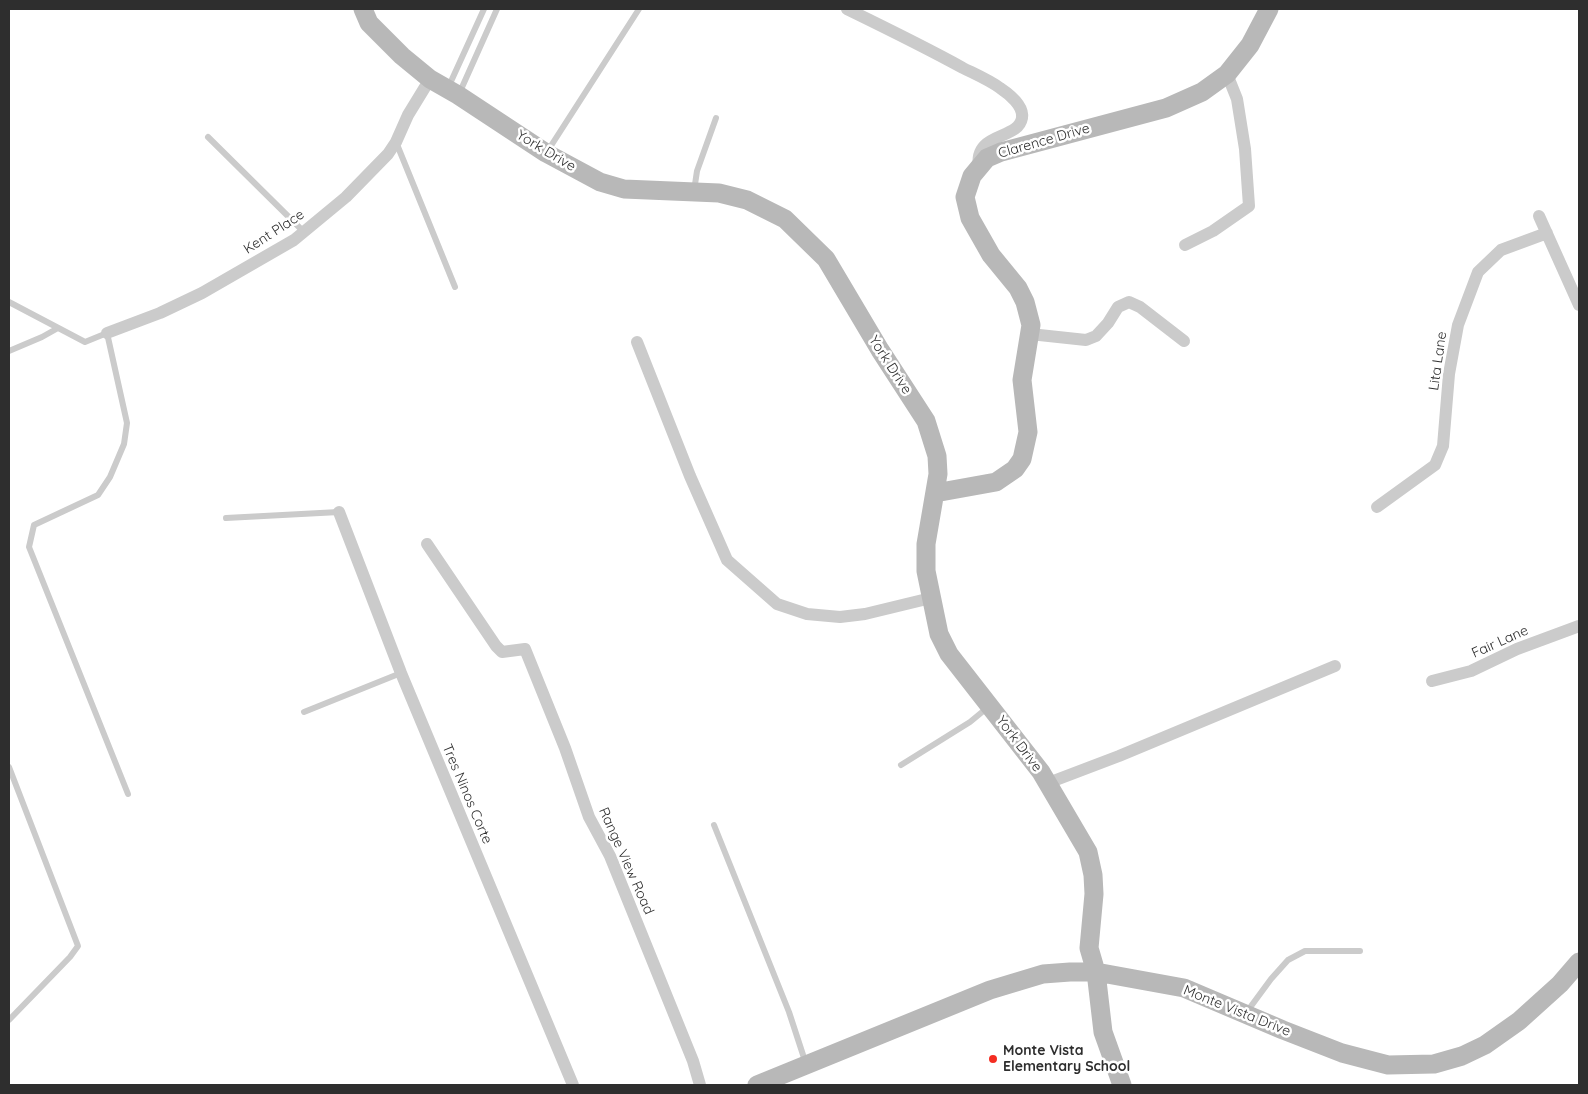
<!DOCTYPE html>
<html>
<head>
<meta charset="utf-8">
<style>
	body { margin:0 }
	#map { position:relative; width:1588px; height:1094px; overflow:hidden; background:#fff; font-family:Quicksand,sans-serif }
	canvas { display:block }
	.frame { position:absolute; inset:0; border:10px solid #2e2e2e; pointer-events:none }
</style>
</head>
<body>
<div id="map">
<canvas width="1588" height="1094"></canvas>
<div class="frame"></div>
</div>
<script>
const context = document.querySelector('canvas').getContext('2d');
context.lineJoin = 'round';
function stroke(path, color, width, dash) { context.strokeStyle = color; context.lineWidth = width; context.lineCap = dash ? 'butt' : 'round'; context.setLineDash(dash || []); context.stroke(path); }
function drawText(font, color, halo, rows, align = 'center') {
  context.font = font + ' Quicksand,sans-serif'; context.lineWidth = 5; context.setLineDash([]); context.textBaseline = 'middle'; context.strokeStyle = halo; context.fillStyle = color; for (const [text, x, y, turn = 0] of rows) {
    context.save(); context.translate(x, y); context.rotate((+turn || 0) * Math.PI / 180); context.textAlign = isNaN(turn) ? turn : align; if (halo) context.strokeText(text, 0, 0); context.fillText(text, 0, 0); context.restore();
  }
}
stroke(new Path2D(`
	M448,88L484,9
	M459,94L497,9
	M208,137L304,232
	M396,142L455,287
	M547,152L639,9
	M694,191L697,171L716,118
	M9,302L85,342L107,333L127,423L124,444L110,477L98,495L34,525L29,547L128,794
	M9,351L42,337L58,328
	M226,518L339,512
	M304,712L401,673
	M901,765L970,722L987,708
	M9,767L78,946L70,957L9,1020
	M714,825L789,1012L806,1064
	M1246,1013L1271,979L1288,960L1305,951H1360`), '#cbcbcb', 6);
stroke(new Path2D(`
	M847,9C886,28 925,47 963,68C975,74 989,80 1000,88C1009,94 1024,106 1022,118C1018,141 973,131 979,168
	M1539,216L1579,305
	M1185,245L1213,231L1249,206L1245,149L1237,99L1227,74
	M107,333L160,313L202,293L294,240L346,197L388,154L396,142L408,115L430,79
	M1030,334L1086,340L1096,336L1108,323L1118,307L1129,302L1140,307L1184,341
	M637,342L690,476L727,560L777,604L807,614L840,617L865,614L931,598
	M1377,507L1435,465L1443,446L1449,374L1458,325L1478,272L1501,250L1547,233
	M339,512L401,673L573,1085
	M427,544L496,646L502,652L525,649L565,748L589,817L610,856L693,1061L700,1085
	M1432,681L1471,671L1517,649L1579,626
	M1048,783L1119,756L1335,666`), '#cbcbcb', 12);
stroke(new Path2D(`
	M363,9L369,23L402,56L430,79L458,95L546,153L600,182L624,189L719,193L747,200L785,219L826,259L880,350L926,421L937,456L938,474L926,544V571L939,634L949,654L1041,772L1088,852L1093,875L1094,894L1089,948L1096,972L1103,1032L1122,1085
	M935,493L996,482L1015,469L1022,459L1028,432L1022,380L1031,325L1025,302L1018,288L991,255L970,218L965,197L972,176L987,158L1001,152L1166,108L1202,92L1227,74L1250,45L1269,9
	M757,1085L990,990L1043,974L1070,972H1096L1184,988L1283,1030L1342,1053L1388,1065L1434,1064L1462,1056L1485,1045L1519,1021L1560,984L1579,962`), '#b8b8b8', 19);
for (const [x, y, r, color] of [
	[993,1059,5,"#f42d22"]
]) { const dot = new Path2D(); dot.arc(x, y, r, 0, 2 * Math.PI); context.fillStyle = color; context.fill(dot); stroke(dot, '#fff', 2); }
drawText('14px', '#2e2e2e', '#fff', [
	["Clarence Drive",1044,141,-16],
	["York Drive",546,151,31],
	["Kent Place",274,232,-33],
	["Lita Lane",1438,361,-82],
	["York Drive",890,365,57],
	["Fair Lane",1500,642,-24],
	["York Drive",1019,744,53],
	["Tres Ninos Corte",467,794,67],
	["Range View Road",626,861,66],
	["Monte Vista Drive",1237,1011,22]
]);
drawText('bold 14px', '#2e2e2e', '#fff', [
	["Monte Vista",1003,1051],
	["Elementary School",1003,1067]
], 'left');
</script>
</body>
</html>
